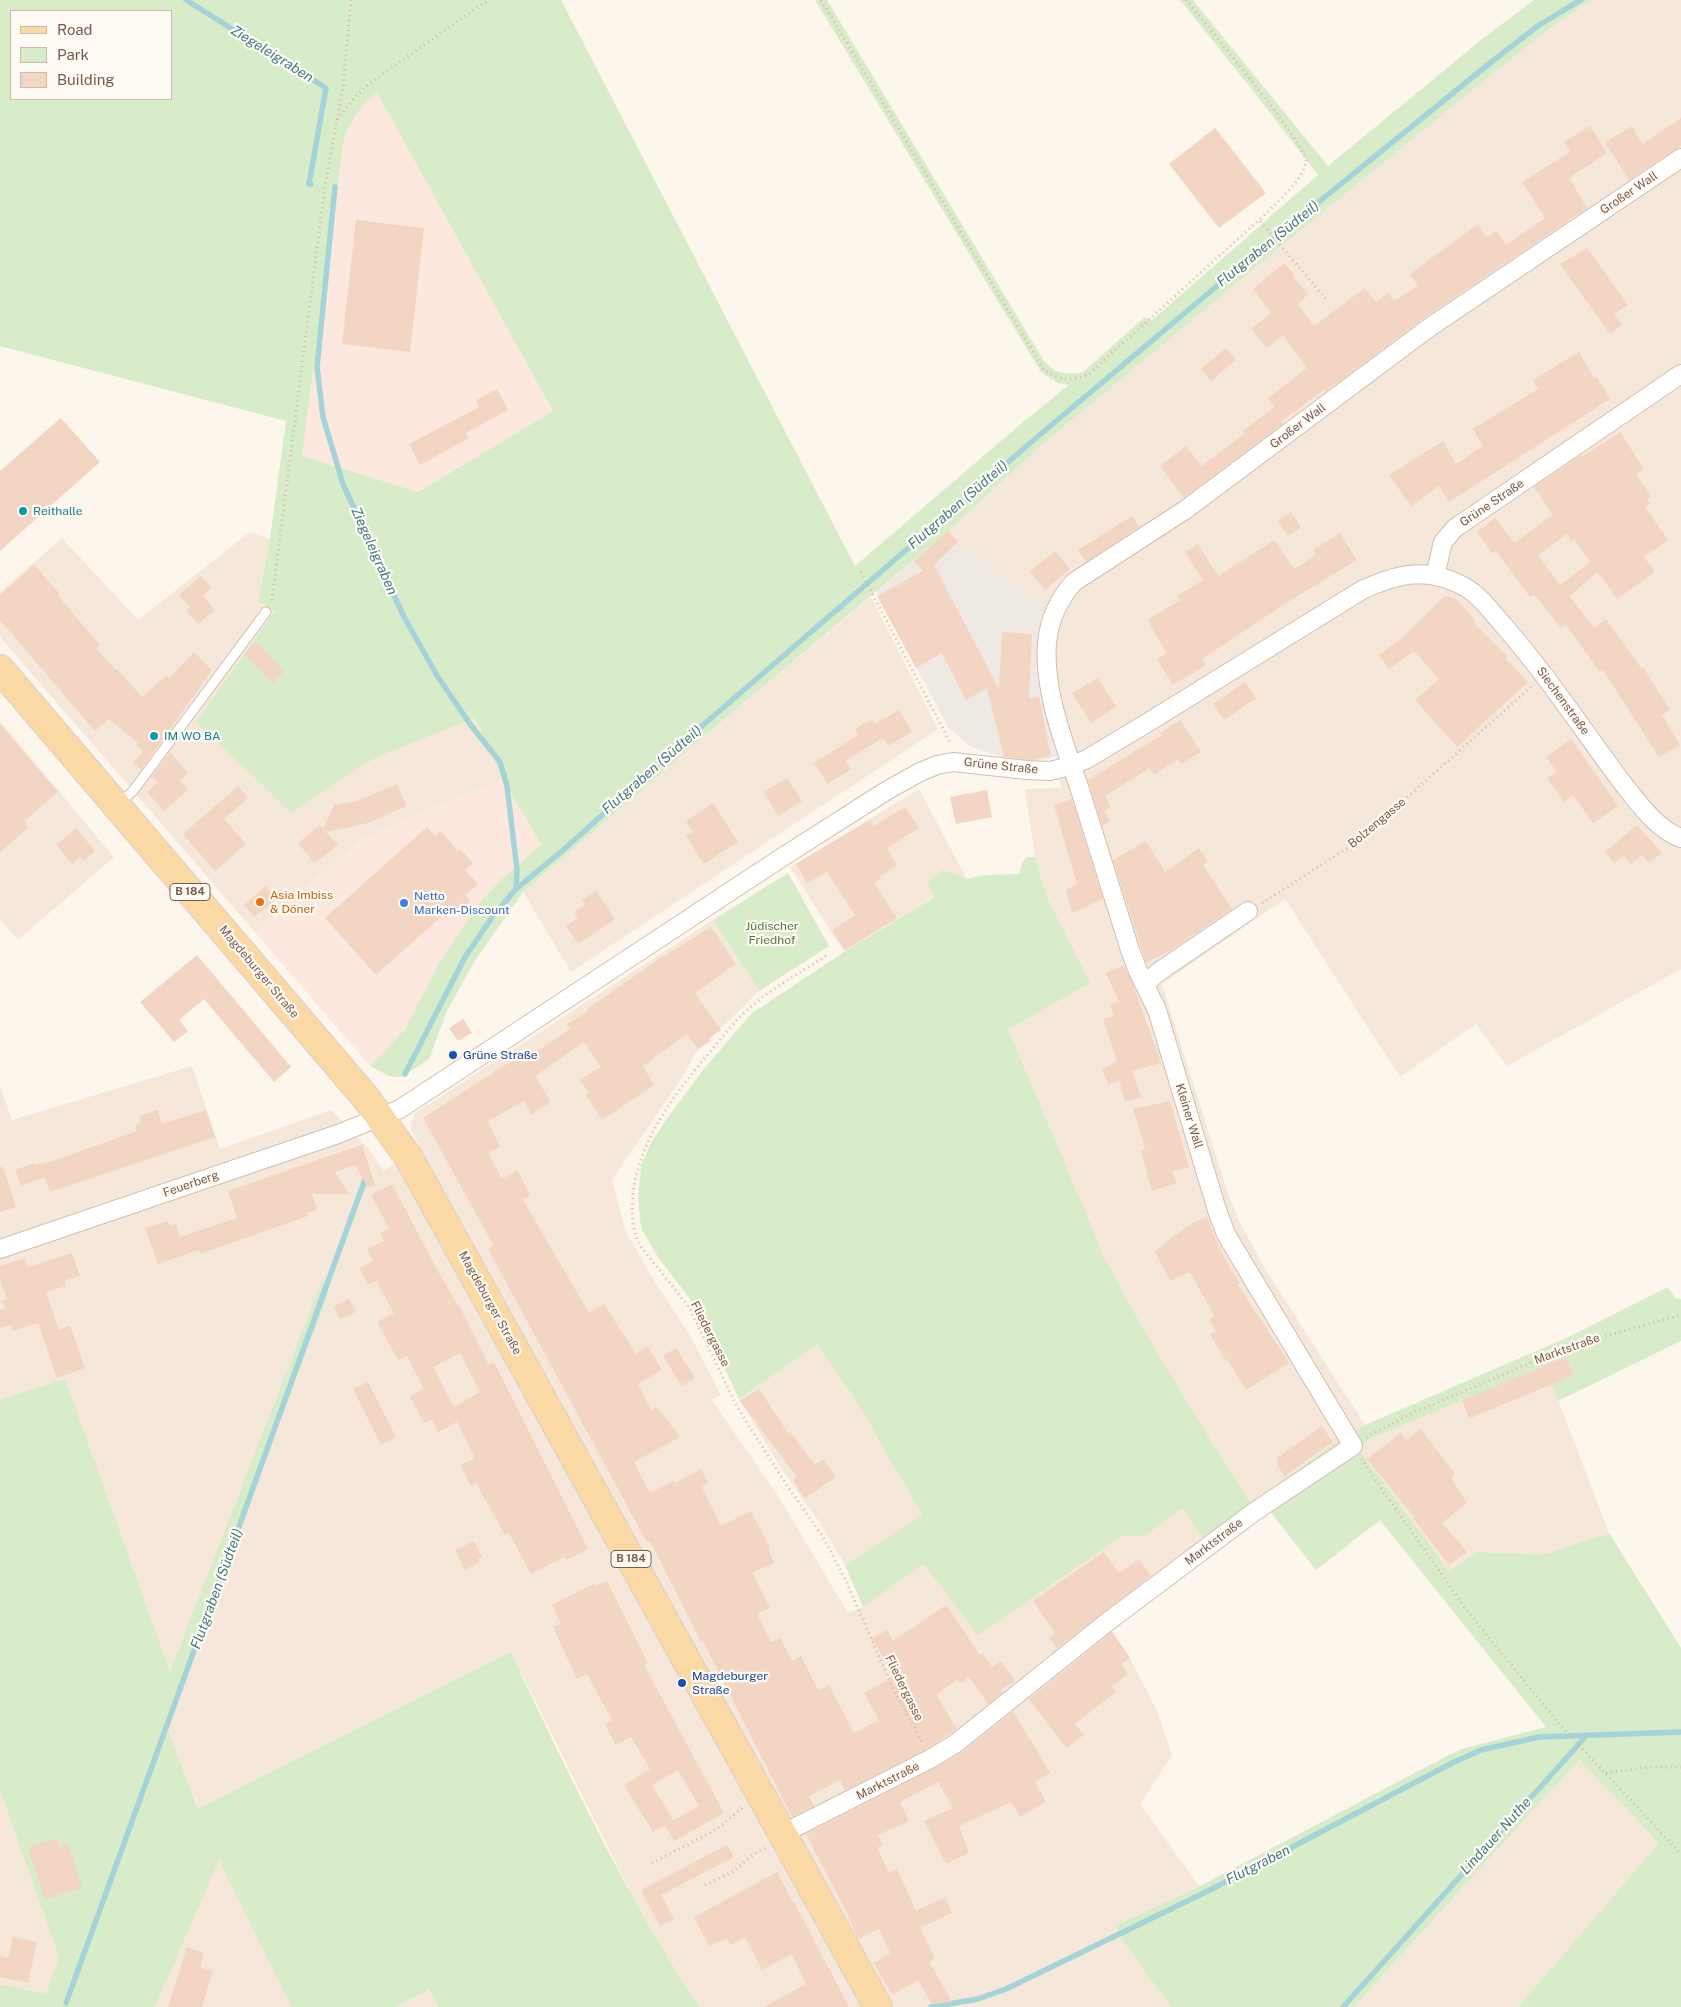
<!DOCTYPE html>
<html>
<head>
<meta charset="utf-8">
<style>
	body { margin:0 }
	#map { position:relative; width:1681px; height:2007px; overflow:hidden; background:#fdf6ec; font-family:"Public Sans",sans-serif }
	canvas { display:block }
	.legend { position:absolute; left:10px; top:10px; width:162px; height:90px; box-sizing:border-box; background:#fffaf3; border:1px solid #cabbb1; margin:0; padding:6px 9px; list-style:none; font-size:15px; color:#7a5c4d }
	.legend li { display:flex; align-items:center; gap:10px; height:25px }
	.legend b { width:25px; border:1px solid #cabbb1 }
</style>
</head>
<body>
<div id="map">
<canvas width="1681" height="2007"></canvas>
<ul class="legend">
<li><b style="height:6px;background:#fbd9a5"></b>Road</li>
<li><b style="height:14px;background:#d8ecc9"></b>Park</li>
<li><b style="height:14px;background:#f3d5c3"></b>Building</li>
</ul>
</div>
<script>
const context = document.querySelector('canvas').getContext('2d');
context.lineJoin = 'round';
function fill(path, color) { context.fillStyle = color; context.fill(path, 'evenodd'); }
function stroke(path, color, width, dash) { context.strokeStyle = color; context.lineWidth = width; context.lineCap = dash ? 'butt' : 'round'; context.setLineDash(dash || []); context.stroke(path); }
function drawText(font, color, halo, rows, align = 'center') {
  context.font = font + ' "Public Sans",sans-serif'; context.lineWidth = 4.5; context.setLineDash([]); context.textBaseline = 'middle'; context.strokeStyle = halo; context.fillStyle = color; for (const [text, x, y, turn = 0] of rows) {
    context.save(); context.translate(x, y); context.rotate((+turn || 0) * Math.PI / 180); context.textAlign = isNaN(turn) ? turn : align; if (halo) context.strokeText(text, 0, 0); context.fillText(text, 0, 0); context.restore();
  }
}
fill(new Path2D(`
	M1592,0H1681V969L1507,1066L1476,1024L1400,1077L1285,899L1162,984L1228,1194L1240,1223L1266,1270L1365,1425L1338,1440L1251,1504L1165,1368L1130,1309L1099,1248L1008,1028L1048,900L1035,857L1025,789L1061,788L1042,674L958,542L948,531L1042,445L1274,252L1496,71L1556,24Z
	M250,532L270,539L258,602L275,609L196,722L292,812L356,769L380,756L475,718L503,779L390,826L360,841L255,932L0,637V592L62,538L138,620Z
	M871,597L938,729L571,972L523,892L701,739Z
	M0,721L114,857L18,940L0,919Z
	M919,789L967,879L934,896L844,952L790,867Z
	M713,920L759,991L694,1055L683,1076L612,1180L625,1230L650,1274L691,1337L721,1395L712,1400L780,1499L848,1613L863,1607L924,1564L1121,1536H1145L1182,1507L1204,1539L1102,1616L1130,1658L1157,1711L1172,1755L1140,1804L1199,1886L1117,1925L1123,1941L1171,2007H699L665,1954L631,1893L511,1652L199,1810L165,1723L329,1293L323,1277L170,1673L65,1380L0,1400V1085L12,1120L192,1066L220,1149L331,1110L369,1149L384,1171L419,1144L411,1130V1123L415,1113Z
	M817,1345L856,1400L922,1515L845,1565L820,1523L782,1470L739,1399Z
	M1552,1384L1609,1533L1546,1554L1476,1552L1449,1571L1358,1448L1372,1438L1462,1400L1469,1419Z
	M1579,1760L1659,1843L1518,2007H1354Z
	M0,1790L59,1957L46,1994L0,1984Z
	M219,1859L292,2007H155Z
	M431,1990L438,2007H394Z`), '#f5e8da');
fill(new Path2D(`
	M377,93L553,411L417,492L302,456L344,139L350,123L357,110Z
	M503,779L541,846L502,879L439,963L405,1029L370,1066L255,932L360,841L390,826Z`), '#fde8e0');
fill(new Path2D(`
	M948,531L958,542L1046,610L1042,674L1056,757L1032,762L1021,763L971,747L948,727L877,592Z`), '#efe9e4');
fill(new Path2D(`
	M0,0H561L855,566L1023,422L1069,385L1058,383L1041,372L815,0H827L1044,361C1055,374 1066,374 1082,373L1145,317L1151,321L1318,175L1254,92L1180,0H1193L1328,166L1481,40L1534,0H1592L1556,24L1496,71L1274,252L1042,445L948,531L701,739L523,892L474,962L447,1011L429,1059L402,1077L389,1076L370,1066L405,1029L439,963L483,899L502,879L541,845L503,779L475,718L380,756L356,769L292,813L196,722L275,610L258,602L270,539L286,421L0,346ZM11,11H171V99H11ZM377,93L553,411L418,492L302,456L344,139C351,119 360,106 377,93Z
	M1027,857H1035L1048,900L1090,983L1008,1029L1100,1247L1082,1258L1099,1248C1145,1337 1198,1420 1251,1504L1338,1440L1365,1425L1573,1335L1668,1287L1675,1298L1681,1299V1341L1558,1401L1552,1384L1574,1375L1566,1357L1372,1438L1358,1448L1449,1571L1476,1552L1546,1554L1609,1533L1681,1648V2007H1518L1659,1843L1579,1760L1354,2007H1171L1123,1941L1116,1925L1200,1886L1445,1757L1462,1749L1546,1727L1380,1520L1316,1570L1269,1510L1111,1631L1101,1616L1204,1539L1182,1508L1145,1536H1121L978,1635L924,1564L863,1607L845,1565L922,1515L856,1400L817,1345L739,1399L694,1304L658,1257L641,1228L638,1199L641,1165L651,1143L666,1120L703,1070L751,1014L844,952L934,897L927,882L943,870L967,879L986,875L1019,874L1022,863Z
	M788,873L829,946L759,991L713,920Z
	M323,1277L329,1293L165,1722L198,1809L511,1652C567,1773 626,1895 699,2007H438L430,1990L394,2007H292L219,1860L155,2007H0V1984L46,1994L59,1957L0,1790V1400L65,1379L170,1672Z`), '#d8ecc9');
stroke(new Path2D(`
	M186,0L326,88L309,184H311
	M335,187L317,367L323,417L343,484L404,617L438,677L470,724L500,762L507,786L517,870L516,889
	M405,1074L465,957L493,916L516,889L562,851L695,732L1036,438L1267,244L1490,63L1539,25L1581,0
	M66,2003L367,1174
	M931,2007L978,1999L1006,1989L1212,1889L1454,1762L1481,1750L1539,1737L1681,1732
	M1343,2007L1587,1735`), '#a5d3da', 5.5);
fill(new Path2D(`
	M1681,118V146L1629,180L1605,142L1632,126L1642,144Z
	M1590,126L1607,153L1569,178L1587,208L1424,318L1325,392L1323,390L1281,422L1283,424L1184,498L1160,466L1186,446L1202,466L1244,434L1242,431L1275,407L1268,398L1307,368L1283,335L1267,348L1251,329L1271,313L1253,289L1284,263L1294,274L1292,276L1308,294L1298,304L1314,326L1365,288L1376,302L1388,293L1394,301L1418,286L1410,274L1478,224L1486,237L1496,231L1506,245L1545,218L1522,182L1570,152L1564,142Z
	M1215,128L1266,193L1219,228L1169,164Z
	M356,220L424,228L410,352L342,344Z
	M1587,248L1628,305L1614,314L1622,325L1610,334L1560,264Z
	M1226,348L1236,360L1211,381L1201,369Z
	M1579,352L1594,378L1597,377L1610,399L1449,502L1439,486L1411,506L1389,475L1443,441L1456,464L1483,446L1473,429L1538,389L1533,380Z
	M497,389L508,410L466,433L469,438L420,465L409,444L479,407L476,400Z
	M61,418L100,462L0,551V471Z
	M1620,432L1644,469L1636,474L1651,497L1647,499L1650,504L1645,507L1668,540L1644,557L1655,572L1617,599L1598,572L1569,596L1594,628L1606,619L1641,668L1643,667L1670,710L1662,715L1680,745L1659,757L1603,670L1600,672L1566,625L1561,628L1534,594L1530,597L1496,551L1493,554L1477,532L1495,518L1514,543L1553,515L1534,487L1581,455L1583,456ZM1567,534L1571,540L1574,539L1590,562L1560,585L1538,555Z
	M1291,512L1301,527L1288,536L1278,521Z
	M1132,516L1139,527L1086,562L1078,550Z
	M948,531L958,542L934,565L999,689L1002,632L1032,634L1029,699L1039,696L1051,756L1033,760L1004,757L987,688L966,700L942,653L916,668L877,596L923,571L914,561Z
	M1340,533L1357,560L1283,605L1202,659L1206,665L1173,685L1157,659L1167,653L1147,620L1180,600L1177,596L1203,580L1185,552L1198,544L1218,576L1274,540L1294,569L1316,555L1313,550Z
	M1055,551L1070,569L1045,590L1030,571Z
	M34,565L60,594L58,596L100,645L96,649L116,670L117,669L142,697L166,676L169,678L194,652L212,670L141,770L133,763L143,751L136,746L138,743L109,719L95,731L0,620V595Z
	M201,576L211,587L203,596L215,610L198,624L186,610L190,607L179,595Z
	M1445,596L1456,599L1475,620L1473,622L1507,656L1505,658L1528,682L1457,747L1415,700L1439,679L1414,651L1389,669L1379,655L1402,638Z
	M256,642L284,671L273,683L244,653Z
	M1098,678L1116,707L1091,723L1072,693Z
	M1245,682L1256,698L1224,720L1213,704Z
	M899,710L912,732L888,746L883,738L845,761L851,769L828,784L814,763L858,735L855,729L872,719L875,724Z
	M1180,720L1201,752L1181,764L1178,759L1154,775L1150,768L1105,796L1111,807L1104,811L1110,821L1102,826L1088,780L1162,735L1160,733Z
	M0,724L58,792L24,821L29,827L0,852Z
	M1571,739L1618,806L1593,823L1573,795L1564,802L1547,778L1557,772L1546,757Z
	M170,752L188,773L180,781L188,790L164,811L147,792L158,782L151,777Z
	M787,778L802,801L778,816L764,792Z
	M397,784L407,806L368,823L326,832L338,845L314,863L298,843L320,825L323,828L334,805L357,801Z
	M238,786L248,798L224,819L246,844L215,871L183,834Z
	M987,790L992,817L956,824L950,797Z
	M1072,799L1103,899L1072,913L1066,890L1077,884L1054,805Z
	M713,803L738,842L704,864L686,836L693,832L686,821Z
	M905,807L919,828L887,848L897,865L880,876L881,878L874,883L897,918L845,950L832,930L855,915L827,872L807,883L796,864L870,820L874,826Z
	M1637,825L1662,853L1649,863L1642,855L1630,864L1624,856L1614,863L1605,852Z
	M427,827L435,836L441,831L458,851L460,849L473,863L465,870L478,884L465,895L471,901L458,912L453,906L376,975L325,918Z
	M76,828L95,851L83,861L80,857L72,864L56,845Z
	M1146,841L1165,872L1199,848L1208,862L1203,865L1232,909L1171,950L1146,963L1113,860Z
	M266,886L276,899L254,917L244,905Z
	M596,891L615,919L578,944L566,926L578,918L574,912L585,905L582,900Z
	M711,927L736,964L695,993L721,1030L709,1038L711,1041L698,1049L687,1034L652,1059V1060L643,1066L654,1085L602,1120L586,1095L589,1093L580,1080L601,1067L584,1042L535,1076L551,1102L531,1114L524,1101L488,1121L500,1147L488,1153L502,1179L517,1170L530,1195L523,1200L589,1313L604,1304L636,1354L648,1346L662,1370L638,1384L651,1410L657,1407L680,1437L634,1462L650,1493L673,1481L675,1483L701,1469L708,1483L702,1487L721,1526L751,1511L770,1548L768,1549L774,1563L752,1573L770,1608L757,1614L771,1642L780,1638L792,1661L801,1656L818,1690L829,1685L854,1733L879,1720L864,1693L894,1677L872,1638L887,1630L893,1641L946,1605L980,1655L982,1653L992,1667L1001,1661L1015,1681L1001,1690L1002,1693L988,1704L969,1677L961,1683L958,1679L936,1695L957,1729L925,1750L845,1790L840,1780L809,1796L814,1806L792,1817L703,1641L701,1642L650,1541L647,1542L636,1522L488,1249L494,1246L423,1118L530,1049L533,1054L570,1029L567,1024L588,1011L587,1009L659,959Z
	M197,955L291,1067L274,1082L204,999L179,1020L188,1031L174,1042L140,1002Z
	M1124,965L1134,987L1161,1063L1132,1071L1141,1097L1125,1102L1119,1080L1109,1085L1102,1070L1117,1060L1103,1019L1114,1016L1110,1004L1119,1001L1106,973Z
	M463,1019L472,1033L458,1041L449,1028Z
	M1170,1101L1189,1167L1172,1172L1177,1183L1152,1191L1141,1151L1145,1148L1133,1109Z
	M157,1110L162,1124L206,1110L215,1137L50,1192L45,1177L21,1186L15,1170L34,1163V1165L50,1162L137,1131L135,1125L141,1122L139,1116Z
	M364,1144L363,1148L375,1185L368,1188L355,1165L335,1172L349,1194H312L317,1210L307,1213L308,1216L200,1254L199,1250L158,1264L145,1228L168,1221L170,1226L176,1224L180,1237L237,1218L228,1191Z
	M0,1167H3L16,1207L0,1212Z
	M392,1184L435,1266L458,1306L459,1305L489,1365L494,1362L588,1549L566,1560L564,1557L531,1574L513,1540L508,1533L505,1535L476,1483L471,1486L460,1465L475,1458L457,1422L438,1432L432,1419L424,1423L410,1396L424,1389L407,1356L398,1360L377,1322L394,1313L376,1281L368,1285L359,1268L373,1261L367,1249L384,1241L380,1233L389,1228L371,1195ZM460,1353L480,1392L454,1407L433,1367Z
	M1207,1217L1220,1249L1232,1272L1233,1271L1240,1283L1238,1285L1289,1363L1246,1390L1227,1359L1225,1360L1210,1334L1216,1331L1209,1320L1215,1317L1190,1272L1170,1281L1155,1252L1171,1238L1194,1222Z
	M72,1253L80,1276L64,1281L66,1286L46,1292L59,1330L70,1326L85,1368L57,1378L38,1323L13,1331L11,1325L0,1328V1310L5,1308L2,1301L7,1299L0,1280V1266L25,1258L28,1267Z
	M349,1299L356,1312L340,1319L334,1306Z
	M676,1348L695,1378L682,1386L663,1356Z
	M1566,1357L1574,1375L1469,1419L1462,1400Z
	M368,1382L396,1437L381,1445L353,1389Z
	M759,1389L788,1433L790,1432L815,1465L823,1459L836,1477L805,1498L793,1480L797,1477L740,1401Z
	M1322,1426L1333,1442L1285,1476L1278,1467L1277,1458Z
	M1421,1429L1455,1474L1451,1478L1467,1503L1442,1523L1467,1552L1449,1565L1414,1519L1415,1518L1367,1459L1401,1433L1406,1440Z
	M474,1541L482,1557L478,1559L480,1562L465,1570L455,1550Z
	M1104,1552L1119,1573L1139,1559L1151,1576L1057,1648L1049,1638L1055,1633L1033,1601Z
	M607,1581L648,1663L644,1665L724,1813L674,1841L665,1825L699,1806L678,1770L652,1785L673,1820L653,1832L624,1785L650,1769L631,1737L616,1745L605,1724L612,1720L587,1674L577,1679L553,1627L561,1624L552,1605L594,1584L595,1586Z
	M1112,1632L1130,1658L1121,1664L1128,1674L1112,1686L1116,1692L1075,1724L1084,1735L1066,1748L1029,1699Z
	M1013,1711L1050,1773L1035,1782L1046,1802L1020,1817L1011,1802L959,1826L969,1853L946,1864L924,1821L953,1808L938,1782L900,1802L909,1821L878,1835L883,1845L877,1848L889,1873L897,1869L916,1911L945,1897L952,1913L920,1928L935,1958L929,1962L952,2002L932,2004L918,1980L892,1995L874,1963L890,1953L879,1929L858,1939L844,1907L806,1834L935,1768L962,1752Z
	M57,1838L60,1847L68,1844L82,1888L45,1900L28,1848Z
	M727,1845L734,1857L661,1895L674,1919L660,1926L641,1890Z
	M777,1872L793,1903L794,1902L849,2007H764L806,1984L792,1954L762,1970L745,1937L730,1945L727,1938L709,1946L694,1917Z
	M13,1937L37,1942L28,1983L0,1977V1956L8,1958Z
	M187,1947L204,1953L200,1967L213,1971L202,2007H168Z`), '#f3d5c3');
const lane = new Path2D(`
	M119,804L133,791L266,612`);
const street = new Path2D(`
	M1435,576L1443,542L1455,528L1681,374
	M1145,984L1157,973L1248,911
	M0,1249L338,1134L400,1109L781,858L886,791L920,772L937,765L953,762L1027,770L1050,771L1070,766L1087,759L1147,723L1362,590C1395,575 1422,567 1457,583C1477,591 1490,610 1504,626C1547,675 1582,729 1621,781C1637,801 1656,829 1681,838
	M782,1834L930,1759L955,1744L1106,1623L1254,1512L1353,1446L1236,1251L1226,1234L1217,1210L1157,1010L1138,971L1130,950C1113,897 1097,843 1080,790C1065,745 1043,691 1047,643C1049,620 1059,599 1074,582L1185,510L1430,327L1681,158`);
const primary = new Path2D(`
	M0,669L366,1098L409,1158L878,2007`);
stroke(lane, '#d1beb0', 11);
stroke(street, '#d1beb0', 20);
stroke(primary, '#dad1cd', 30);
stroke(new Path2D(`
	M821,0L1044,370C1061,380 1072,382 1090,373L1259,220
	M1186,0C1203,21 1307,145 1306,161C1305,179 1272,207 1259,220L1326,299
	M337,120L343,88L351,0
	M861,572L951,744
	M272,600L325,186L337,120L356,96L370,83L488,0
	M1262,903L1357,842L1531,687
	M826,956C800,973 770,989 747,1010C733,1023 721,1039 709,1053C674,1095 639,1139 633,1195C631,1213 632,1231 641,1247L689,1307L737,1407L786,1484L823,1537L846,1581L890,1682L923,1744
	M1366,1437L1413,1413L1570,1346L1681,1315
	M1361,1459L1468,1612L1560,1725L1681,1854
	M1606,1773L1650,1767H1681
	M652,1863L717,1829L743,1807
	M705,1885L732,1872L757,1852L766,1848`), '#d9b8a5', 3, [1, 4]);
stroke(lane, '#fff', 9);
stroke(street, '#fff', 18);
stroke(primary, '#fbd9a5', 28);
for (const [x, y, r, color] of [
	[23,511,5,"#0f9aa8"],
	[154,736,5,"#0f9aa8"],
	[260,902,5,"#e8710a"],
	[404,903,5,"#3f7fe0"],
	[453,1055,5,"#1a4fb4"],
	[682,1683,5,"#1a4fb4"]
]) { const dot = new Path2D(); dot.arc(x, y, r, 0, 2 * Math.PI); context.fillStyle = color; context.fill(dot); stroke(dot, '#fffaf3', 2); }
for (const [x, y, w] of [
	[190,892,40],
	[631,1559,40]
]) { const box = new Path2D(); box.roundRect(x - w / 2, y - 8.5, w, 17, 4); context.fillStyle = '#fffaf3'; context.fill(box); stroke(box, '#7a5c4d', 1); }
drawText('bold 11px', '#7a5c4d', null, [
	["B 184",190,892],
	["B 184",631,1559]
]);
drawText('12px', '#7a5c4d', '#fffaf3', [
	["Großer Wall",1629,193,-34],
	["Großer Wall",1298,426,-37],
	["Grüne Straße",1492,503,-34],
	["Siechenstraße",1563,701,54],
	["Grüne Straße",1001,766,6],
	["Bolzengasse",1377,823,-40],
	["Magdeburger Straße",259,972,50],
	["Kleiner Wall",1189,1116,73],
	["Feuerberg",191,1184,-19],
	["Magdeburger Straße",490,1303,61],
	["Fliedergasse",710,1334,63],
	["Marktstraße",1567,1349,-20],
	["Marktstraße",1214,1542,-37],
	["Fliedergasse",904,1688,64],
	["Marktstraße",888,1781,-27]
]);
drawText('12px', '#0d838f', '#fffaf3', [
	["Reithalle",33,511],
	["IM WO BA",164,736]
], 'left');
drawText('12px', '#c56008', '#fffaf3', [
	["Asia Imbiss",270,895],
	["& Döner",270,909]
], 'left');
drawText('12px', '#366cbe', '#fffaf3', [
	["Netto",414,896],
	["Marken-Discount",414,910]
], 'left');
drawText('12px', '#537a41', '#fffaf3', [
	["Jüdischer",772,926],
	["Friedhof",772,940]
]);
drawText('12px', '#164399', '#fffaf3', [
	["Grüne Straße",463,1055],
	["Magdeburger",692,1676],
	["Straße",692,1690]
], 'left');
drawText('italic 14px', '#437c86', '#fffaf3', [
	["Ziegeleigraben",272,54,32],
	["Flutgraben (Südteil)",1268,244,-39],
	["Flutgraben (Südteil)",958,505,-41],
	["Ziegeleigraben",374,551,66],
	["Flutgraben (Südteil)",652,770,-41],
	["Flutgraben (Südteil)",217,1589,-70],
	["Lindauer Nuthe",1496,1836,-48],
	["Flutgraben",1258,1865,-27]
]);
</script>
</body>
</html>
